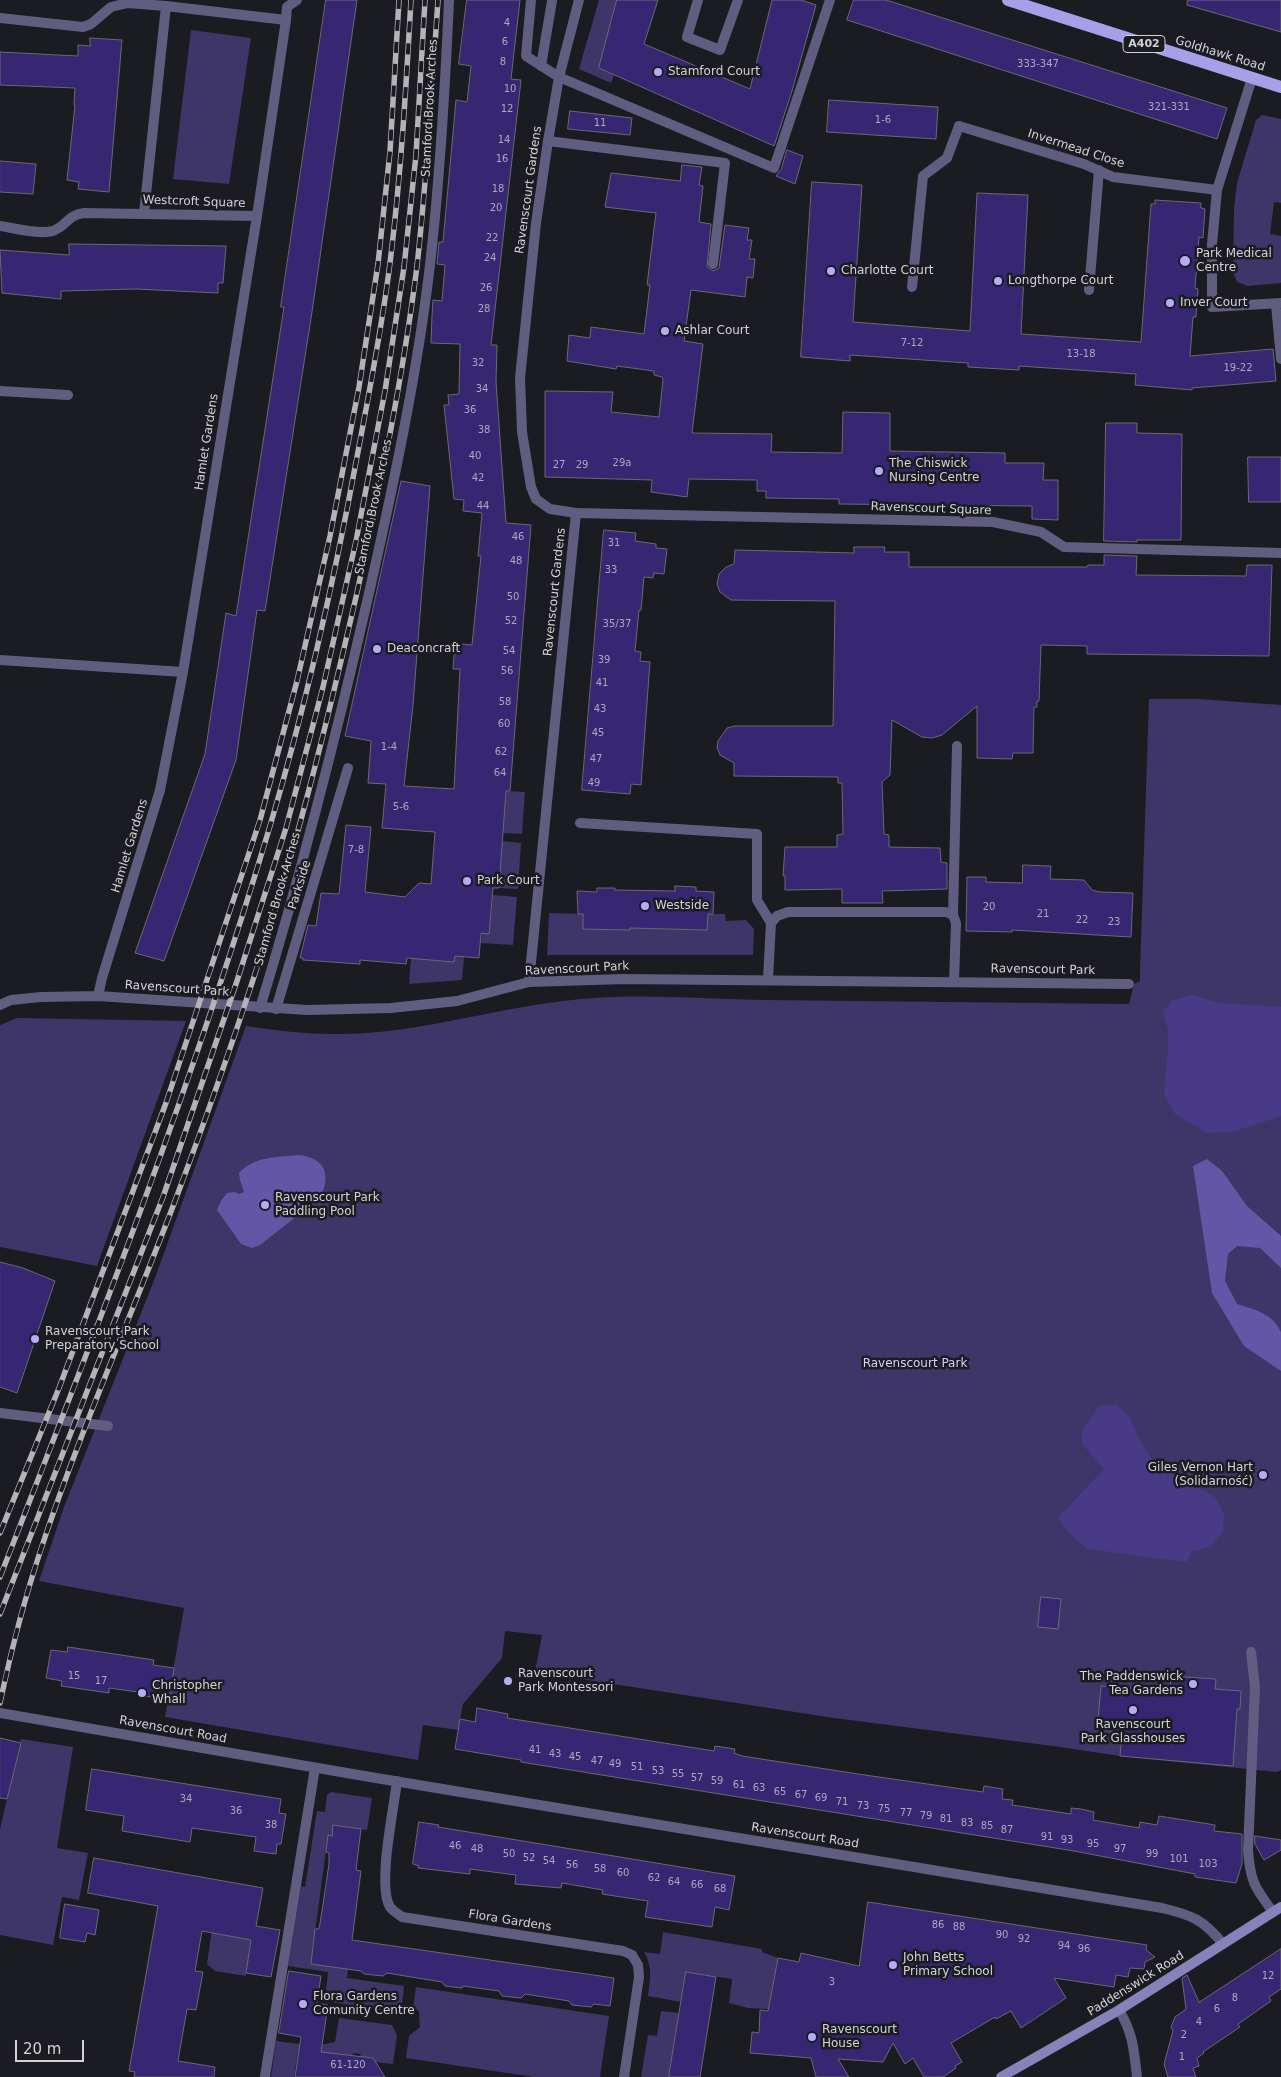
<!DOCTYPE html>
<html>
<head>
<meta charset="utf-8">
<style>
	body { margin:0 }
	#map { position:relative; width:1281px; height:2077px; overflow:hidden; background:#1b1b22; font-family:"DejaVu Sans",sans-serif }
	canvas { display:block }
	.scale { position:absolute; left:15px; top:2040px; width:69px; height:22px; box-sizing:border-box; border:2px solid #d3d3d7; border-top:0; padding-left:6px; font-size:15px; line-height:18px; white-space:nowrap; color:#d3d3d7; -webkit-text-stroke:4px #1b1b22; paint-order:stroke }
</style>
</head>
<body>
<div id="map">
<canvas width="1281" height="2077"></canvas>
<div class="scale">20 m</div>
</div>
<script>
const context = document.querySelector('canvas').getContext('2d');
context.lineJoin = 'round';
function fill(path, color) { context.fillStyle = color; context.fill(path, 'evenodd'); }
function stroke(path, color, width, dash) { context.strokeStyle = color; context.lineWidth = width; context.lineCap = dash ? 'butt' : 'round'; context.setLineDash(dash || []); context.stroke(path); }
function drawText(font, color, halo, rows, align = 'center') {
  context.font = font + ' "DejaVu Sans",sans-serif'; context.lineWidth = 5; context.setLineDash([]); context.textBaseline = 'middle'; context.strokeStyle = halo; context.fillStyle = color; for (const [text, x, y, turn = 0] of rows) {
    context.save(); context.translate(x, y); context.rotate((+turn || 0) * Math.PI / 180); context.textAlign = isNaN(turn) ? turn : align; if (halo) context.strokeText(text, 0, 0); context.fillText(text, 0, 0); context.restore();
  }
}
fill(new Path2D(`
	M599,0H617L599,68L614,75L611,83L579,69Z
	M191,30L251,38L229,184L173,179Z
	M1262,115L1281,119V203L1274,202L1270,234L1281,236V283L1248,286L1237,282L1233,272L1234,208L1237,183L1256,120Z
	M1149,699H1199L1281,705V1770L1277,1772L1120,1756L1053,1746L834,1718L535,1672L542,1635L505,1631L502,1658L463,1704L458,1730L423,1725L418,1760L165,1717L184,1608L39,1581L64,1507L155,1278L246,1026C274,1030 302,1034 330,1034C419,1036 506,1003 595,998C651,994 708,999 764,1000C886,1001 1008,1003 1129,1004L1134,984L1140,981V970Z
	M506,791L525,792L522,834L503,833Z
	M502,841L521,843L518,889L499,888Z
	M493,895L517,897L513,945L481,943L482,933H489Z
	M549,913L583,914V929L630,930V915L662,929L707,930L708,914H725L726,921L746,920L754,929L753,955H547Z
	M455,956L464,957L462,980L409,984L411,958L454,961Z
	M17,1018L186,1021L97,1266L0,1247V1025Z
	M21,1739L73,1747L57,1848L88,1853L79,1900L62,1897L53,1945L0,1935V1829Z
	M331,1792L372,1798L367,1830L334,1825L332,1836L328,1835L311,1963L348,1969L347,1978L404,1986L402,2004L394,2008L393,2012L325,2001L328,1972L288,1966L301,1886L305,1887L317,1811L325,1812L327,1795Z
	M214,1915L254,1922L246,1976L215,1971L207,1964Z
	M663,1932L762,1949V1952L778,1958L768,2009L748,2008L729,2003L732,1979L686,1972L681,2002L648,1996C650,1979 653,1967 644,1952L660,1954Z
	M416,1987L609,2016L600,2077H534L406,2058L409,2036L420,2027L419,2011L413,2008Z
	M661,2011L679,2013L669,2077H641L648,2035L657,2036Z
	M339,2018L392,2025L397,2035L393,2064L375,2062L373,2058L369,2057L365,2060L362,2059L360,2054L355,2053C340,2063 315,2054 298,2051L294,2077H271L276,2041L315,2046L335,2042Z`), '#3e3669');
fill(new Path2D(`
	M1193,995L1219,1003L1281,1007V1116L1232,1132L1207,1133L1175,1114L1164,1095L1168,1050V1029L1163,1012L1172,1000Z
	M1117,1405L1131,1419L1139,1440L1158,1468L1188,1481L1216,1498L1224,1514L1223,1531L1210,1547L1192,1551L1186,1562L1088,1549L1072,1536L1058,1518L1104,1469L1083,1445L1081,1433L1099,1406Z`), '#483a86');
fill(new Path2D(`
	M299,1155C325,1158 332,1175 320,1198L260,1245L252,1248L241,1244L217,1210L221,1201L227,1193L235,1192L239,1194L244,1192L240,1180L239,1173C254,1156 279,1157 299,1155Z
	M1207,1159L1222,1171L1247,1206L1281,1236V1268L1260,1248L1237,1246L1228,1254L1225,1281L1237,1304C1256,1310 1272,1313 1281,1332V1371L1244,1346L1212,1293L1193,1166Z`), '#6356a6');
const building = new Path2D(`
	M326,0H357L312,312L265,611L257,610L236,760L164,961L135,953L205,754L226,613L236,616L284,307H281Z
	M467,0H520L511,79L521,80L491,345H497L496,382L506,523L531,525L510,791H506L499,888H493L489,934L481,933L479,958L455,956L454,962L407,958L406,964L360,960V964L303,960V958H300L308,925L316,926L321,893L339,894L346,825L371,827L365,892L405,897L419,883L431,884L435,832L382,828L386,784L368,783L371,741L345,736L401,481L430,486L413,705L404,786L454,789L460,669H453L454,656L462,644L472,645L481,556H478L482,513L463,511L464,500L454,499L444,405H449L448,395L459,394L460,344L431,343L432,316L433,300L442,301L445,265L437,264L439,242H443L456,100L467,102L471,66L459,64Z
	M617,0H658L644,44L750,89L772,0H801L816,5L792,91L774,146L599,68Z
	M854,0H886L1227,108L1217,139L847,20Z
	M1188,0H1281V32L1187,5Z
	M90,38L122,40L109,192L78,189L79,182L67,180L75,105H74L75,88L0,85V52L78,56V45L90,46Z
	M829,100L938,107L936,139L827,132Z
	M570,111L632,118L630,135L568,129Z
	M787,150L803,156L795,184L776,176L781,170Z
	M0,161L36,164L33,194L0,192Z
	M682,165L702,167L699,185L703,186L699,222L711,224L707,267L713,271L719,268L725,225L749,228L747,240H752L749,259H755L753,278L747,277L745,297L691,290L684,341L703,344L692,433L772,434L771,452L842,453L843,412L890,413V451L1005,453V463H1044L1043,480H1058V520L1032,519V506L839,504V499L766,498V491H757V480L689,479L687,497L651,492L652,480L545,477V391L613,392L611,412L659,417L663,379L662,377L654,375V371L617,366L616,369L567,361L569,335L590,338L591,327L644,334L650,285H647L656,213L605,207L611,173L680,181Z
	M812,182L862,185L853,322L970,331L977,193L1028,195L1021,334L1141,342L1151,204H1155V200L1201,203V208L1205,209L1203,238L1199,237L1195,288L1198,289L1196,317H1193L1190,356L1273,349L1276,381L1192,388V390L1135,385L1136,374L1019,366V370L968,367V363L850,355V361L801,357Z
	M69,244L226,246L223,283H218V293L136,289L61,291V299L2,293L0,250L69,255Z
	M1106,423H1137V433L1182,434L1181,540H1137V542L1104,541Z
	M1248,457H1281V502H1249Z
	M604,530L636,533L635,541L656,544V548L667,549L664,574L654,573L653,578L644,577L641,610H639L635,651L641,652L640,661L650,662L641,785L631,784L630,794L582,790Z
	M854,547H885L884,552H909V567H1087L1088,565H1104V555L1137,556L1136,575L1246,576L1247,565H1272L1269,656L1087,654V646L1041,645L1039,701H1037V707H1034L1033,753H1013L1012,759L977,758V706L942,735L932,738L922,737L892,720L890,775L882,782L884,834L889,835V847L940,848L941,862L947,863V889L882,891L883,903H842V889L785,890V876H783L785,847H837V835L843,834L842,783H838V777L734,776V763L720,755L717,748L718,741L727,728L735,726H833L835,601L731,600L720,592L717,584L719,574L726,567L734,564L735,550L854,553Z
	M1023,865L1051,866L1050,879L1084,880L1092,890L1100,892L1133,893L1131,937L1012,930V932L966,931L967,877H986V882L1022,883Z
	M675,886L696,887V891L714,892L713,914H708L707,930L630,928V930L583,929V914H578L577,891L597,892V888H615V890L675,891Z
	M0,1262L23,1268L55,1281L17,1393L0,1387Z
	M1041,1597L1061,1599L1058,1629L1038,1627Z
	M68,1647L154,1660L153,1665L174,1668L170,1700L145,1696V1693L109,1688V1693L61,1686L62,1681L46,1678L51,1650L67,1652Z
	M1171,1676L1216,1679L1215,1689L1241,1691L1240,1709H1237L1233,1766L1120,1756L1122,1732L1097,1730L1101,1686L1170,1691Z
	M477,1708L508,1714L507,1718L714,1751L715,1746L735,1749L734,1753L742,1756L858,1774L983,1792L984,1786L1003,1789L1002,1799L1013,1800L1012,1805L1071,1814V1808L1081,1809L1094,1812L1093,1820L1139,1828L1140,1822L1157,1825L1159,1816L1215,1825L1214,1831L1242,1834V1864L1236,1883L1195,1877V1874L1074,1851L521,1762V1760L455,1749L460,1719L475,1722Z
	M0,1738L21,1743L7,1799L0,1798Z
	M92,1769L281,1799L279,1813L286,1814L281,1844H277L276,1854L254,1851L256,1837L192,1828L190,1842L122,1831L124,1816L86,1810Z
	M419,1822L439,1825L438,1827L735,1876L729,1910L715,1907L712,1927L645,1917L648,1901L602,1894L603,1890L562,1883L561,1888L515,1884L516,1875L470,1869V1874L418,1868L419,1866L413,1864Z
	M333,1825L361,1829L356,1870L361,1871L352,1940L614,1978L610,2006L594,2004L591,2007L572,2005L569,2001L525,1994L521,1998L502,1996L499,1991L463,1986L462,1988L445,1986L442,1982L387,1973L383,1976L364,1974L361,1971L311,1964L315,1929H319L322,1911L329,1864V1853L326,1852L328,1835L332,1836Z
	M1255,1836L1281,1840V1850L1264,1860L1255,1844Z
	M94,1858L263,1888L256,1926L280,1930L271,1977L246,1973L251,1940L202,1931L195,1971L203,1972L196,2010L187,2009L178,2061L215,2067L214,2077H134L135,2072L129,2071L158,1906L88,1893Z
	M868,1902L1147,1945L1146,1950L1155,1957L1145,1962L1144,1969L1130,1968L1128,1977L1116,1975L1114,1987L1054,1978L1066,1998L1021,2028L1011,2011L996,2019L995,2017L951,2043L962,2062L955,2066L956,2068L943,2077H924L913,2058L905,2064L893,2043L883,2062L838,2059L849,2077H816L811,2058L750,2053L752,2032L759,2033L760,2010L768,2011L778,1958L799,1962L801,1953L859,1966Z
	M65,1904L99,1910L95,1935L87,1933L85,1942L60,1938Z
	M1281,1949V1989L1269,1997L1271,2001L1238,2024L1240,2027L1203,2052L1204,2053L1197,2058L1199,2066L1193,2068L1196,2077H1168L1164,2064L1173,2031L1171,2027L1175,2017L1186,2009L1182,1978L1187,1975L1199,2002Z
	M289,1971L321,1976L317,2003L328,2005L321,2052L373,2058L385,2077H295L301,2037L279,2033Z
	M686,1972L716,1977L700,2077H669Z`);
fill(building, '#372672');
stroke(building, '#6a6972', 1);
stroke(new Path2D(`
	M531,0L526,56L559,77L774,168L830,0
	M698,0L687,37L720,50L738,0
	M541,66L552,1
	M548,141L725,163L713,264
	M912,287L923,176L947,158L959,126
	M1089,290L1099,170
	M1276,304L1281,359
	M1212,307L1281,303
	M0,391L68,395
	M576,513L993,522L1041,532L1064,547L1281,553
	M580,823L757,834V900L771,923
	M953,915L957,746
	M768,979L771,923L777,916L788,912H946L953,915L956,923L954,982
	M260,1008C302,871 337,733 369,593C393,487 416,380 429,273C440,182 445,91 449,0
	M276,1009L348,768
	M1251,1652L1255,1687L1248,1850C1250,1881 1255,1888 1273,1912
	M341,1772L370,1777
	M397,1781C394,1808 377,1886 390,1907C393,1911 398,1914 402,1917L623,1951L632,1955
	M265,2076L315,1768`), '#605d80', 10);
stroke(new Path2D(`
	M0,1413L108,1426`), '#605d80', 10);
stroke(new Path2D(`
	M0,18L83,27L91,24L111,7L128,3L166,6L286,20L257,216L84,213C68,215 67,225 55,230C43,236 14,228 0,226
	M286,20L287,7L297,0
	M959,126L1084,164L1113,177L1217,190
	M144,213L166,6
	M1212,307V244L1217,190L1252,78
	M0,660L183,672L160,790L102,978L98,996
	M183,672L257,216
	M529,982L576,513L550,509L536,499L531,487L522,432L520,378L536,223L548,141L559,77L579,0
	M0,1005L11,1000L41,997L98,996L307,1010L391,1008L457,1001L529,982L624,979L1129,984
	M0,1713L341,1772
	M370,1777L1162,1908C1192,1915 1204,1920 1223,1944
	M1119,2010C1133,2033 1134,2050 1137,2077
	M624,2077L639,1977L638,1965L632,1955`), '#605d80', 10);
stroke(new Path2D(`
	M1001,2077L1119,2010L1281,1907`), '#8882bb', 10);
stroke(new Path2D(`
	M1008,0L1281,87`), '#a79fe8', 12);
const rail = new Path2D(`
	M0,1533L59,1388L166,1103L260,820L297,681L330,536L359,387L378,264L390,152L399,0
	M0,1577C97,1329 194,1081 270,826C306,705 334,581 357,457C369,393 382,328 390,263C401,175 406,88 411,0
	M0,1614L163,1197L237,981L286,828L323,687L356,541L385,391L404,267L416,155L425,0
	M0,1703C11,1651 24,1600 41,1549C80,1431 131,1317 175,1201C202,1129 228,1056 252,983C294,857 326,727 356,597C380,488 403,377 417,266C427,177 432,89 438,0`);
stroke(rail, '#b4b4b8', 5.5);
stroke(rail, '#1b1b22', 4, [11]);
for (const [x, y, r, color] of [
	[658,72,5,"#b4acf9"],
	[1185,261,6,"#b4acf9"],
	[831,271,5,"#b4acf9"],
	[998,281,5,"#b4acf9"],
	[1170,303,5,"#b4acf9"],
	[665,331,5,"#b4acf9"],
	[879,471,5,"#b4acf9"],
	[377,649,5,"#b4acf9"],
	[467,881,5,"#b4acf9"],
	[645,906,5,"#b4acf9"],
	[265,1205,5,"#b4acf9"],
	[35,1339,5,"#b4acf9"],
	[1263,1475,5,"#b4acf9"],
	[508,1681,5,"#b4acf9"],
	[1193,1684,5,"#b4acf9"],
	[142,1693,5,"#b4acf9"],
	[1133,1710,5,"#b4acf9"],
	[893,1965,5,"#b4acf9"],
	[303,2004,5,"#b4acf9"],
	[812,2037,5,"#b4acf9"]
]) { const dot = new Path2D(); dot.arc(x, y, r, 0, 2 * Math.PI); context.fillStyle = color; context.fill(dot); stroke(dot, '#1b1b22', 2); }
drawText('10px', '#aca8be', null, [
	["4",507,23],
	["6",505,42],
	["8",503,62],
	["333-347",1038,64],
	["10",510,89],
	["321-331",1169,107],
	["12",507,109],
	["1-6",883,120],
	["11",600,123],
	["14",504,140],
	["16",502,159],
	["18",498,189],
	["20",496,208],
	["22",492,238],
	["24",490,258],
	["26",486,288],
	["28",484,309],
	["7-12",912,343],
	["13-18",1081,354],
	["32",478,363],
	["19-22",1238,368],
	["34",482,389],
	["36",470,410],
	["38",484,430],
	["40",475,456],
	["29a",622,463],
	["27",559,465],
	["29",582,465],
	["42",478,478],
	["44",483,506],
	["46",518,537],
	["31",614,543],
	["48",516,561],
	["33",611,570],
	["50",513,597],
	["52",511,621],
	["35/37",617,624],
	["54",509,651],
	["39",604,660],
	["56",507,671],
	["41",602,683],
	["58",505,702],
	["43",600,709],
	["60",504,724],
	["45",598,733],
	["1-4",389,747],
	["62",501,752],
	["47",596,759],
	["64",500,773],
	["49",594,783],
	["5-6",401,807],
	["7-8",356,850],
	["20",989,907],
	["21",1043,914],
	["22",1082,920],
	["23",1114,922],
	["15",74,1676],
	["17",101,1681],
	["41",535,1750],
	["43",555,1754],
	["45",575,1757],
	["47",597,1761],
	["49",615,1764],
	["51",637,1767],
	["53",658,1771],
	["55",678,1774],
	["57",697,1778],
	["59",717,1781],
	["61",739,1785],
	["63",759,1788],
	["65",780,1792],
	["67",801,1795],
	["69",821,1798],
	["34",186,1799],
	["71",842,1802],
	["73",863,1806],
	["75",884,1809],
	["36",236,1811],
	["77",906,1813],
	["79",926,1816],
	["81",946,1819],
	["83",967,1823],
	["38",271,1825],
	["85",987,1826],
	["87",1007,1830],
	["91",1047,1837],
	["93",1067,1840],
	["95",1093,1844],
	["46",455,1846],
	["48",477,1849],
	["97",1120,1849],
	["50",509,1854],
	["99",1152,1854],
	["52",529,1858],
	["101",1179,1859],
	["54",549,1861],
	["103",1208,1864],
	["56",572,1865],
	["58",600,1869],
	["60",623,1873],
	["62",654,1878],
	["64",674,1882],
	["66",697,1885],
	["68",720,1889],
	["86",938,1925],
	["88",959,1927],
	["90",1002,1935],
	["92",1024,1939],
	["94",1064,1946],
	["96",1084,1949],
	["12",1268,1976],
	["3",832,1982],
	["8",1235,1998],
	["6",1217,2009],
	["4",1199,2022],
	["2",1184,2035],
	["1",1182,2057],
	["61-120",348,2065]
]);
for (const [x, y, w] of [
	[1144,44,42]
]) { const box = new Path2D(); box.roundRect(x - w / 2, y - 8.5, w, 17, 4); context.fillStyle = '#1b1b22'; context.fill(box); stroke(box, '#d3d3d7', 1); }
drawText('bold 11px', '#d3d3d7', null, [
	["A402",1144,44]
]);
drawText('12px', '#d3d3d7', '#1b1b22', [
	["Goldhawk Road",1220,54,17],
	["Stamford Brook Arches",430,108,-87],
	["Invermead Close",1076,149,18],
	["Ravenscourt Gardens",529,190,-82],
	["Westcroft Square",194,202,2],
	["Hamlet Gardens",207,442,-81],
	["Stamford Brook Arches",374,507,-78],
	["Ravenscourt Square",931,509,2],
	["Ravenscourt Gardens",555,592,-84],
	["Hamlet Gardens",130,846,-73],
	["Parkside",300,885,-73],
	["Stamford Brook Arches",278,899,-74],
	["Ravenscourt Park",577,969,-3],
	["Ravenscourt Park",1043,970,1],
	["Ravenscourt Park",177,989,4],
	["Ravenscourt Road",173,1730,10],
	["Ravenscourt Road",805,1836,9],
	["Flora Gardens",510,1921,9],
	["Paddenswick Road",1136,1984,-32]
]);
drawText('12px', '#d3d3d7', '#1b1b22', [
	["Stamford Court",668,72],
	["Park Medical",1196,254],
	["Centre",1196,268],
	["Charlotte Court",841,271],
	["Longthorpe Court",1008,281],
	["Inver Court",1180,303],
	["Ashlar Court",675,331],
	["The Chiswick",889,464],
	["Nursing Centre",889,478],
	["Deaconcraft",387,649],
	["Park Court",477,881],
	["Westside",655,906],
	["Ravenscourt Park",275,1198],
	["Paddling Pool",275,1212],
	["Ravenscourt Park",45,1332],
	["Preparatory School",45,1346],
	["Giles Vernon Hart",1253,1468,"right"],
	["(Solidarność)",1253,1482,"right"],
	["Ravenscourt",518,1674],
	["Park Montessori",518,1688],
	["The Paddenswick",1183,1677,"right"],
	["Tea Gardens",1183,1691,"right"],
	["Christopher",152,1686],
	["Whall",152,1700],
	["Ravenscourt",1133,1725,"center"],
	["Park Glasshouses",1133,1739,"center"],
	["John Betts",903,1958],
	["Primary School",903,1972],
	["Flora Gardens",313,1997],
	["Comunity Centre",313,2011],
	["Ravenscourt",822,2030],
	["House",822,2044]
], 'left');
drawText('12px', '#d4d1fe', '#1b1b22', [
	["Ravenscourt Park",915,1364]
]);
</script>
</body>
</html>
